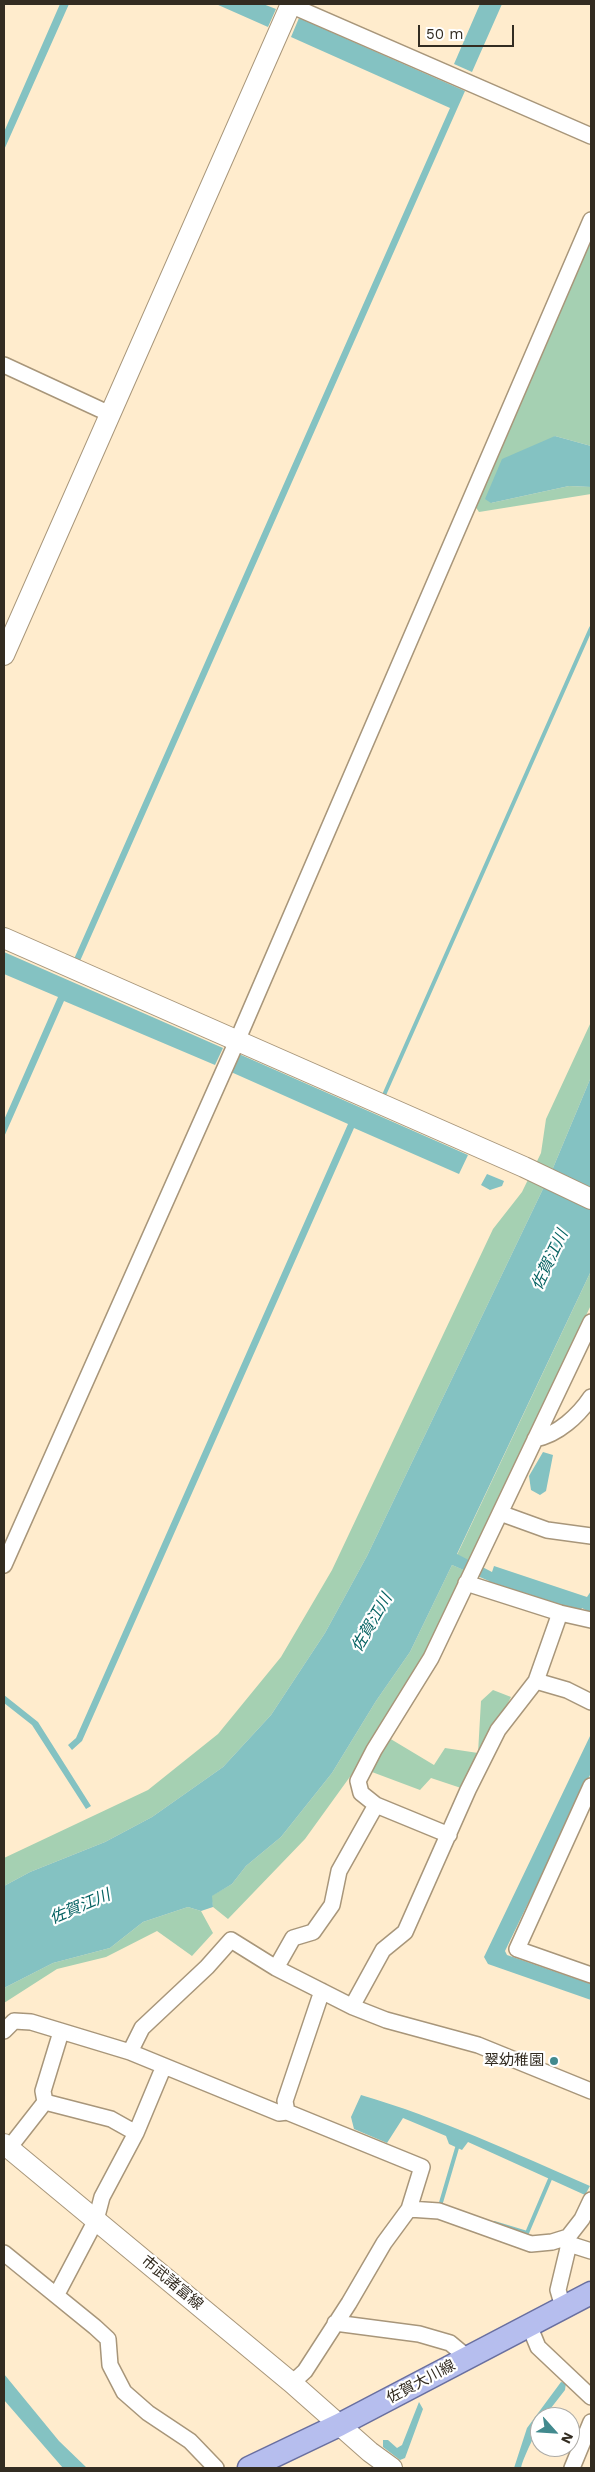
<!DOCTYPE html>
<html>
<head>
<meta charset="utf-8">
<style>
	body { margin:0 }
	#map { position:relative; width:595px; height:2472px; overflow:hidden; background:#ffeccd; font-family:"Work Sans",sans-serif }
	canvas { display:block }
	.frame { position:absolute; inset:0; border:5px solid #332c21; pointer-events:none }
	.north { position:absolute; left:530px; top:2407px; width:50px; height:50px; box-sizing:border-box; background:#fff; border:1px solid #adaba6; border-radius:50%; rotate:116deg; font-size:14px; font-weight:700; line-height:20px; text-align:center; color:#332c21 }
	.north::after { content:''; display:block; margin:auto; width:18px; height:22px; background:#428a8e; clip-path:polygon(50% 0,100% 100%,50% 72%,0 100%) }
	.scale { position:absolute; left:418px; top:25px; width:96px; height:22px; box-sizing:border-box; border:2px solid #332c21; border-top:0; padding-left:6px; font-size:15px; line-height:18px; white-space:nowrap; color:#332c21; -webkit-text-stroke:4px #fff; paint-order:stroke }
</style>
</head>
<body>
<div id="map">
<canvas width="595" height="2472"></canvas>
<div class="frame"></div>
<div class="north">N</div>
<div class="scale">50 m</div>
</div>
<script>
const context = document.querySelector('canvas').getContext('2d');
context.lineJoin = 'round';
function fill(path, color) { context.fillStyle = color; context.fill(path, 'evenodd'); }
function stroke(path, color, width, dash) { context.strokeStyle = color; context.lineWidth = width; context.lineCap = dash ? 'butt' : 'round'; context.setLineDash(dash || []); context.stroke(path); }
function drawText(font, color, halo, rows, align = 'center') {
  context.font = font + ' "Work Sans","Noto Sans JP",sans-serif'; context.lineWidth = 4.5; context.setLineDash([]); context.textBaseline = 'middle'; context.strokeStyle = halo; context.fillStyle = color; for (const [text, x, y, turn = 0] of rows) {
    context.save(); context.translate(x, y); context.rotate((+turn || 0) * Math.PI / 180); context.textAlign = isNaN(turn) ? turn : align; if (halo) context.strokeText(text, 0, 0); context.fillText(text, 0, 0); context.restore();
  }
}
fill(new Path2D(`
	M591,237V446L555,436L491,503L569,486L591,487V494L479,512L475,506Z
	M591,1022V1077L553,1168L367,1556L325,1633L271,1715L223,1767L152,1817L105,1842L30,1872L4,1886V1858L148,1790L218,1734L281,1657L332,1570L493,1229L522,1192L541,1153L546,1119Z
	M591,1271V1305L469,1561L457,1555Z
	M452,1565L464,1570L426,1654L357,1767L305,1839L228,1919L213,1907L211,1896L232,1884L246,1866L281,1837L332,1773L376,1701L410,1652Z
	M493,1690L511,1697L464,1789L431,1778L420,1790L372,1772L389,1738L434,1765L445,1748L478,1753L481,1701Z
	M188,1907L201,1911L213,1933L192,1956L157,1931L106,1957L57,1969L4,2003V1988L53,1963L110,1948L143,1922Z`), '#a5d0b2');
fill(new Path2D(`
	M60,4H69L4,150V132Z
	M216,4H263L276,9L268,27Z
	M480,4H502L472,72L454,64Z
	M299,18L465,91L80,961L74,959L450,108L291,37Z
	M555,436L591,446V487L569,486L491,503L485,499L502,459Z
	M4,952L223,1048L215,1065L64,1001L4,1137V1120L58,997L4,974Z
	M239,1054L468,1155L459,1174L354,1128L82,1741L72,1750L68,1745L76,1738L348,1124L231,1072Z
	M591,1077V1271L457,1554L492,1572L494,1566L587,1597L591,1591V1613L582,1608L580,1612L488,1584L489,1581L452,1565L410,1652L376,1701L332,1773L281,1837L246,1866L232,1884L212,1896L213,1907L201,1911L188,1907L143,1922L110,1948L53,1963L4,1988V1886L30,1872L105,1842L152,1817L223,1767L271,1715L325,1633L367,1556L553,1168Z
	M487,1174L504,1181L502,1186L490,1190L481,1185Z
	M543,1452L553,1455L546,1491L540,1495L531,1490L529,1476Z
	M4,1695L38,1722L91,1806L86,1809L32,1725L4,1703Z
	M591,1734V1773L505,1951L507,1955L591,1984V2000L488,1964L484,1957Z
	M361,2095C440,2118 514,2153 590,2186L585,2195L468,2142L462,2150L449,2144L446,2136L403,2118L387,2143L354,2129L351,2117Z
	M4,2374L59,2441L87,2468H63L4,2400Z
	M561,2382L566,2383L565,2390L544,2417H540C540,2428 524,2454 521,2468H514L527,2428Z
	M419,2402L423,2409L405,2458L400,2460L383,2447V2440H388L397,2448L402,2445Z`), '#84c2c2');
stroke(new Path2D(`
	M384,1095L591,628
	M440,2206L457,2148
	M494,2223L527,2233L550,2179`), '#84c2c2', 4);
const street = new Path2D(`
	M288,4L591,136
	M4,365L110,414
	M535,1439C558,1435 579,1415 591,1397
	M500,1513L547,1530L591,1536
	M4,1565L237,1041L591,220
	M466,1583L560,1613L591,1620
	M536,1681L567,1690L591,1702
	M591,1786L517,1949L591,1975
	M376,1805L361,1793L358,1781L374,1750L431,1658L591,1322
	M276,1968L293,1938L313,1932L332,1905L339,1871L376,1805L449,1835
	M355,2001L383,1950L405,1932L468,1790L498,1730L536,1681L560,1613
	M4,2031L14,2021L31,2022L130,2052L279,2113L287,2112L422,2167L409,2209L384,2243L349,2303L305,2371L292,2383
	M130,2052L142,2028L207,1967L231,1940L276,1968L353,2007L386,2020L478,2045L591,2091
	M45,2102L111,2119L136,2133
	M287,2112L285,2101L322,1991
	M9,2148L45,2102L43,2091L61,2032
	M409,2209L439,2211L531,2244L552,2242L568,2237L582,2219L591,2200
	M568,2237L569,2244L591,2251
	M4,2253L95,2327L108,2339L110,2365L124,2392L148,2413L190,2441L216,2468
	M57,2294L96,2220L102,2197L136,2133L164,2066
	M563,2307L558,2290L569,2244
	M335,2323L419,2334L450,2343L468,2358
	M529,2325L538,2347L591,2397
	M572,2468L591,2422`);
const secondary = new Path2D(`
	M4,655L291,4
	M4,938L524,1167L591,1199
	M4,2144L292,2383L370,2452L392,2468`);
const primary = new Path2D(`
	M249,2468L339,2425L591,2293`);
stroke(street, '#a8967a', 18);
stroke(secondary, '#a8967a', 22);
stroke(primary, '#696f9f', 25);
stroke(street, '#fff', 15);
stroke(secondary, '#fff', 20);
stroke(primary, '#b6beee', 22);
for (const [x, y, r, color] of [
	[554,2061,5,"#428a8e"]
]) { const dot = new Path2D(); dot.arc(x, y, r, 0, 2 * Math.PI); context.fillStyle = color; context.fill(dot); stroke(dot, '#fff', 2); }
drawText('15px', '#332c21', '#fff', [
	["翠幼稚園",544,2061]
], 'right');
drawText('15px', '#332c21', '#fff', [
	["市武諸富線",172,2283,40],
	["佐賀大川線",421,2382,-28]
]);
drawText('italic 16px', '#076363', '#fff', [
	["佐賀江川",550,1260,-65],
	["佐賀江川",372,1623,-60],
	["佐賀江川",80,1907,-23]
]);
</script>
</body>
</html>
